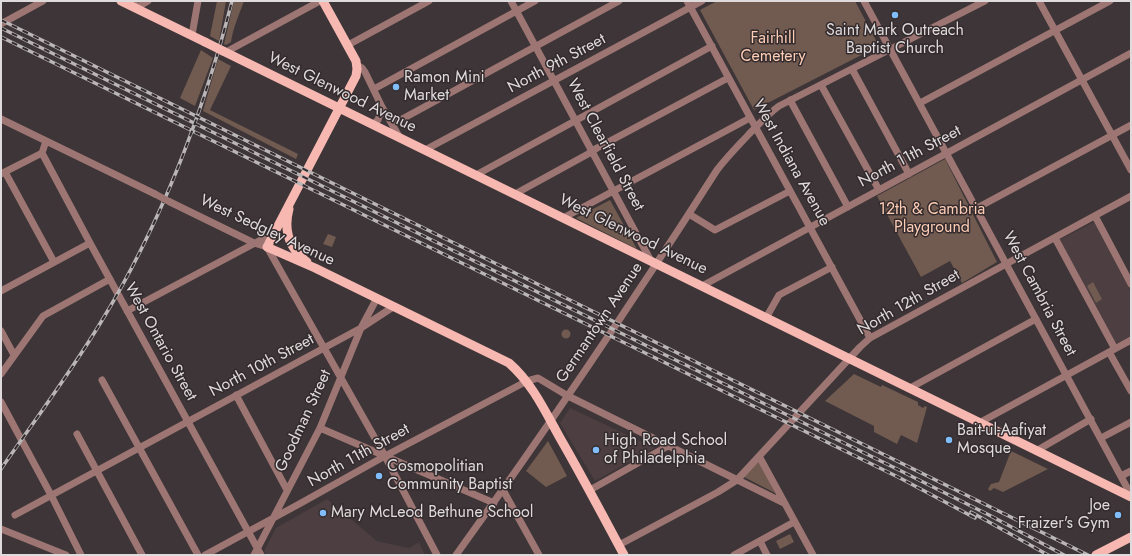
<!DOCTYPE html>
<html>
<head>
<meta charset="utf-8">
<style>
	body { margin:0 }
	#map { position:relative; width:1132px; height:556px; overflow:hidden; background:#3d3537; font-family:Jost,sans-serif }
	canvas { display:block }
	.frame { position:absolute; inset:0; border:2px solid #dfdadb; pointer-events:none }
</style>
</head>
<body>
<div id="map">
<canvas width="1132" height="556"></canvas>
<div class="frame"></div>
</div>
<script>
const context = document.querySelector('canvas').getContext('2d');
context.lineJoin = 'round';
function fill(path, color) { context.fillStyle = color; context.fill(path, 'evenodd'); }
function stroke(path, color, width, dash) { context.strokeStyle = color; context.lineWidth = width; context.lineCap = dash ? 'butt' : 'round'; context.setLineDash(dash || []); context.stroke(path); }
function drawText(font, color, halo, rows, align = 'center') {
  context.font = font + ' Jost,sans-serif'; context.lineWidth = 3; context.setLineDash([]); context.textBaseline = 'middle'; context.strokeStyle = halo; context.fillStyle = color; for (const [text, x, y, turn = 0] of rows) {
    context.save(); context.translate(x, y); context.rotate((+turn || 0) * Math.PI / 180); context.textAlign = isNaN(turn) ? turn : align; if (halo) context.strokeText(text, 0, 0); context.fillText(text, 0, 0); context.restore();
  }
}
fill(new Path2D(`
	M1094,222L1131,292V336L1115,344L1059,240Z
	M570,408L655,448L595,481L560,423Z
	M327,499L377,541L409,548L419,542L425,555H266L264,551L276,528Z`), '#4c3e41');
fill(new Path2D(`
	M217,1H226L219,41L210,36Z
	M234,1H244C239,15 233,28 231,42L226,45L224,44Z
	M717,1H855L879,46L754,110L700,10Z
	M201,50L213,58L195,106L180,98Z
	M218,59L231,66L210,110L298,154L296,159L203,111Z
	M945,159L997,262L962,283L950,261L921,277L877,196Z
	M610,200L637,249L576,218Z
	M328,234L336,237L332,247L323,244Z
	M1093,282L1102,299L1096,303L1087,286Z
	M561.5 334a4.5 4.5 0 1 1 9 0a4.5 4.5 0 1 1-9 0Z
	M854,374L881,387L882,385L918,402V405L923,408L925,406L927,407L917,443L901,435L897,444L874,432V426L825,401Z
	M548,441L567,476L546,487L526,471Z
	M1011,451L1048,469L1003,492L994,488L990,491L988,489L991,484L999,482Z
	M758,459L775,493L742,476Z
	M790,534L794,542L780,549L776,541Z`), '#715b50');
stroke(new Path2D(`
	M134,1L136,8L148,1
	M511,1L651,261
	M687,1L870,338
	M864,1L1131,495
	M1039,1L1131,170
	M1,24L43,1
	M192,35L198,1
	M348,45L429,1
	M226,52L320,1
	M357,65L362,68L365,72L382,107L400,138
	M852,69L909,174
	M821,85L879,190
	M374,89L535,1
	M790,100L848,207
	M920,103L1110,1
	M1,119L155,194
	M373,124L378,120L382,107
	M393,124L619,1
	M46,141L42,153L90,243L261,555
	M425,150L702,1
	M5,172L54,262
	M1,174L42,153
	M476,175L712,46
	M515,194L588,154L597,148L728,78
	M170,202L254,243L267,247L385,456L437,555
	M977,208L1131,125
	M689,214L715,230L790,191
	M1095,216L1131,284
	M563,218L750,118
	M1055,238L1115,349
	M702,286L1131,53
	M1,291L90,243
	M127,311L274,233
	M766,318L779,295L832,267
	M1,331L14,355
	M1109,352L1131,391
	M1,374L43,316L110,279
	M102,380L198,555
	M910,388L1036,319
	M236,395L287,490
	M1,402L51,495L81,555
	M979,423L1131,340
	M320,428L494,503
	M77,434L142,555
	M1101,438L1131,422
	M1036,451L1091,419
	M759,456L813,555
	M1121,476L1131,471
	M503,490L539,555
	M590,490L668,446
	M15,515L361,328L393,307
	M1,529L66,555
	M760,541L767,555
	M619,545L718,492L737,480L860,347L870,338L1131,196
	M205,555L301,503L385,456L527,381L538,378L568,396L784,503
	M254,555L320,428L361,328L377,298
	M456,555C547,429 634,300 717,170C727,157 738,146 749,134C759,124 768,114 779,106L985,1
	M734,555L794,522`), '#9d7673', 7);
stroke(new Path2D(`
	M121,1L205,42
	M323,1L356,61L357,69L356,76L267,247L315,268L509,363C532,383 545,411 560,438C582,476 603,516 624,555
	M223,51L1131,497
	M289,209C283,231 289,248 307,262
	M1096,555L1131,537`), '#f8b8b2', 9);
const rail = new Path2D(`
	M1,20L1088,555
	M1,28L897,469L989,515L1064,555
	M1,37L900,478L975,518
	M1,469C35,420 71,372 101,322C162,222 203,114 232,1
	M971,512L1048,555`);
stroke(rail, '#bab5b6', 3.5);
stroke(rail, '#332b2d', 2, [6]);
stroke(new Path2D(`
	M155,194L170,202`), '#9d7673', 7);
stroke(new Path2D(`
	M205,42L223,51`), '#f8b8b2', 9);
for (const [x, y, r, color] of [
	[895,15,4,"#80bdfa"],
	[396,87,4,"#80bdfa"],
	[949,440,4,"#80bdfa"],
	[596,450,4,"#80bdfa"],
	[379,476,4,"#80bdfa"],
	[323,513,4,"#80bdfa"],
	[1118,515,4,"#80bdfa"]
]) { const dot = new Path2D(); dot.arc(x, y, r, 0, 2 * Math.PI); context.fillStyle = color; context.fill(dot); stroke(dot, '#332b2d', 1.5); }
drawText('16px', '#dfdadb', '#332b2d', [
	["Saint Mark Outreach",895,31,"center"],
	["Baptist Church",895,49,"center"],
	["Ramon Mini",404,78],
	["Market",404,96],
	["Bait-ul-Aafiyat",957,431],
	["Mosque",957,449],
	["High Road School",604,441],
	["of Philadelphia",604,459],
	["Cosmopolitian",387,467],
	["Community Baptist",387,485],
	["Joe",1110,506,"right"],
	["Fraizer's Gym",1110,524,"right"],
	["Mary McLeod Bethune School",331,513]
], 'left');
drawText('16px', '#fecdb5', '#332b2d', [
	["Fairhill",773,39],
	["Cemetery",773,57],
	["12th & Cambria",932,210],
	["Playground",932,228]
]);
drawText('16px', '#dfdadb', '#332b2d', [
	["North 9th Street",557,64,-28],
	["West Glenwood Avenue",342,93,26],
	["West Clearfield Street",605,145,62],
	["North 11th Street",910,157,-28],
	["West Indiana Avenue",791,163,61],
	["West Sedgley Avenue",267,231,25],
	["West Glenwood Avenue",633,235,26],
	["West Cambria Street",1039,294,62],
	["North 12th Street",909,303,-30],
	["Germantown Avenue",600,323,-56],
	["West Ontario Street",160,342,61],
	["North 10th Street",262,366,-28],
	["Goodman Street",304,421,-65],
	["North 11th Street",359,456,-29]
]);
</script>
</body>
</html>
